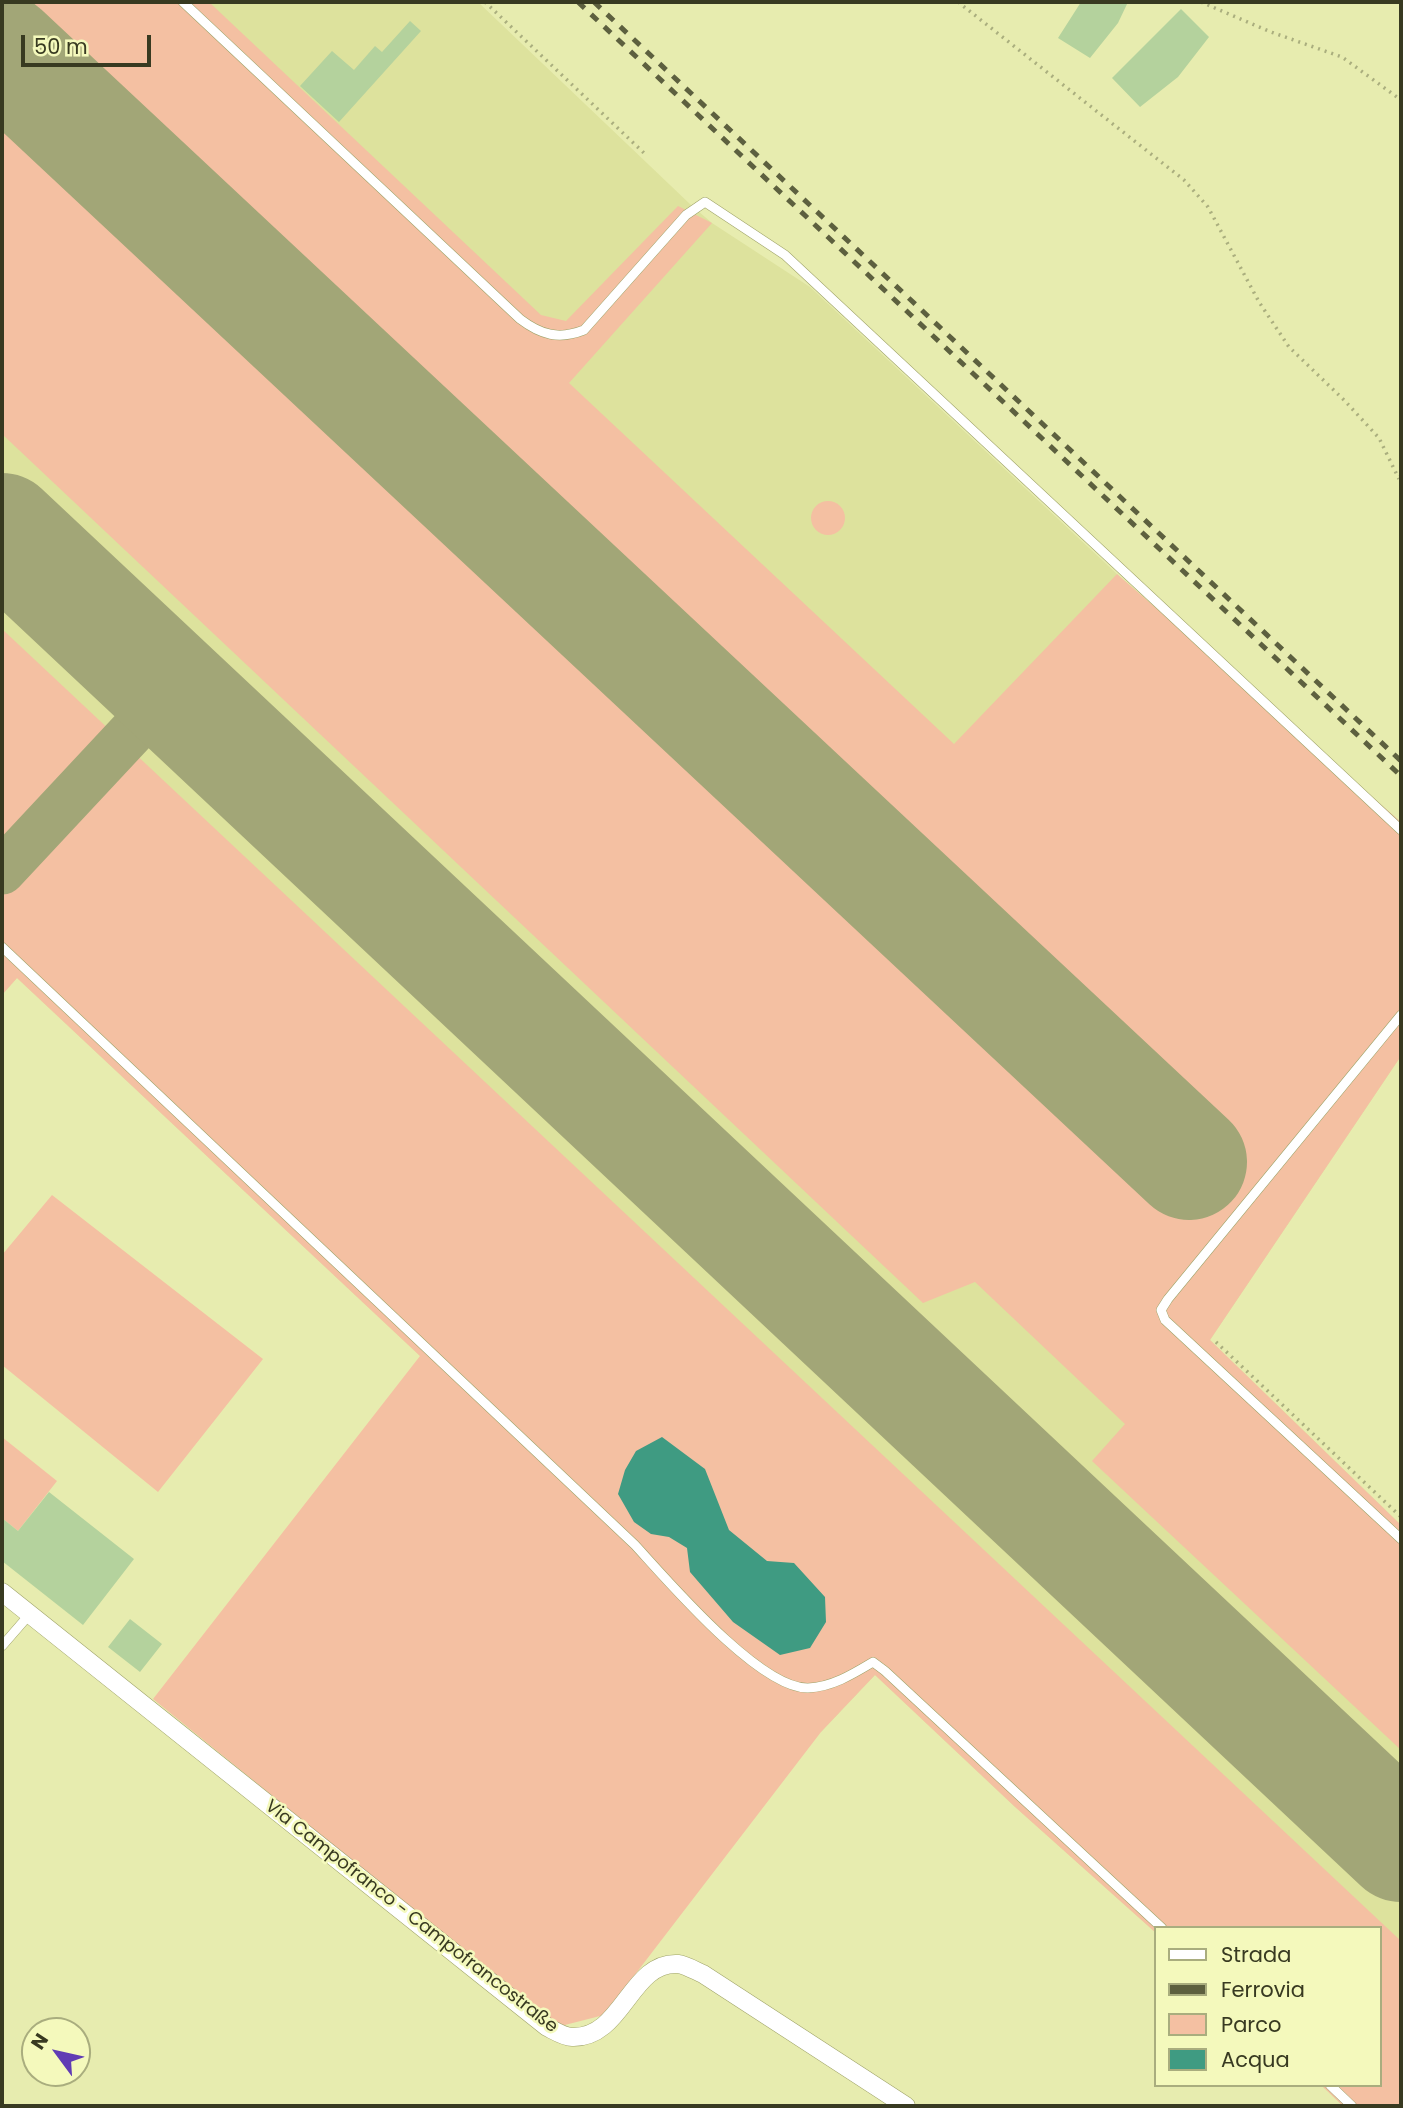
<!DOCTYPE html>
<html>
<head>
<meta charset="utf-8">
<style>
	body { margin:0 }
	#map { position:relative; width:1403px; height:2108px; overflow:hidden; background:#e7ecaf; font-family:Poppins,sans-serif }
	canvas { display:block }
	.frame { position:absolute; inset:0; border:4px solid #383a21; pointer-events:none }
	.legend { position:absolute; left:1154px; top:1926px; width:228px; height:161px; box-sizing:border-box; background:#f4f9bc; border:2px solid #a9ad7e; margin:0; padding:9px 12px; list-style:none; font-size:21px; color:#383a21 }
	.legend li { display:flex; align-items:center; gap:14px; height:35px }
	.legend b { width:35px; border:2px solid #a9ad7e }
	.north { position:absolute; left:21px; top:2017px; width:70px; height:70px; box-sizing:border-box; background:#f4f9bc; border:2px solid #a9ad7e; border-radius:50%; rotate:303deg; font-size:19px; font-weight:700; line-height:28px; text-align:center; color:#383a21 }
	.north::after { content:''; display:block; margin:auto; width:24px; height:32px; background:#603cb4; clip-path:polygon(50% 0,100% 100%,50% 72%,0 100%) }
	.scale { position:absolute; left:21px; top:35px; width:130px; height:32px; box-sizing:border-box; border:4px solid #383a21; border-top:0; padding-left:9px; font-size:21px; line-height:24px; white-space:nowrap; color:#383a21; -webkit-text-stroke:5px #f4f9bc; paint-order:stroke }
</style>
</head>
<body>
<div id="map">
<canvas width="1403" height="2108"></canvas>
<div class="frame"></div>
<ul class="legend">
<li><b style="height:9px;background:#fff"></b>Strada</li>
<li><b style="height:9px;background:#5d603f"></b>Ferrovia</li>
<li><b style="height:19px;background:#f4c0a2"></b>Parco</li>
<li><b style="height:19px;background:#3f9b82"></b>Acqua</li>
</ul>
<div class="north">N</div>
<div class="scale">50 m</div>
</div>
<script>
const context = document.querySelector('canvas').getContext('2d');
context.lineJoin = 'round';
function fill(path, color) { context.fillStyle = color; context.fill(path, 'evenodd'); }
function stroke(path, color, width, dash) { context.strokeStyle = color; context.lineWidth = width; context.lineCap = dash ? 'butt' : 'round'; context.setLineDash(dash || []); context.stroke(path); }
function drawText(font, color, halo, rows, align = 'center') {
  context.font = font + ' Poppins,sans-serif'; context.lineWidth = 5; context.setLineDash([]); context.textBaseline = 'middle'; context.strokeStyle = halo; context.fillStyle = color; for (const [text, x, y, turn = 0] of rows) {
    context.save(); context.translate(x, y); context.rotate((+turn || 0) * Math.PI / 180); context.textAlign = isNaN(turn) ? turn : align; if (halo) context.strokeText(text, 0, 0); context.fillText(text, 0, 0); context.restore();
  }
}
fill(new Path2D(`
	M2,2H478L691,205L712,223L810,287L1117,574L1401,822V1056L1210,1340L1401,1525V2106H1343L1321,2085H1380V1928H1156V1933L1014,1806L875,1675L821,1732L17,978L2,995Z`), '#dde29d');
fill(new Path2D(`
	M2,2H209L541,315L566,321L678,206L712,223L569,383L954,744L1117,574L1401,822V1056L1210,1340L1401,1525V1750L1092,1461L1125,1424L975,1282L923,1303L2,434Z
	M811 518a17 17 0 1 1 34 0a17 17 0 1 1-34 0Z
	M2,629L1401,1941V2106H1343L1321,2085H1380V1928H1156V1933L1014,1806L875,1675L821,1732L604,2015L557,2027L153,1699L420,1356L17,978L2,995Z
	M52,1195L263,1359L158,1492L2,1365V1255Z
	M2,1437L57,1481L18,1531L2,1518Z`), '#f4c0a2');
fill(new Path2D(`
	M662,1437L705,1469L729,1530L767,1561L794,1563L825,1597L826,1622L810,1648L780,1655L733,1622L690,1572L687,1548L669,1537L651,1534L634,1522L618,1494L625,1470L636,1451Z`), '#3f9b82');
stroke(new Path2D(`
	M2,871L171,690`), '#a2a677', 47);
stroke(new Path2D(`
	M2,52L1189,1162
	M2,531L1401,1844`), '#a2a677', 116);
fill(new Path2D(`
	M1081,2H1128L1118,23L1090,58L1058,38Z
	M1181,9L1209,37L1178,77L1140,107L1112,78Z
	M410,21L421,31L339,122L300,86L332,51L354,70L375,46L382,52Z
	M49,1492L134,1559L83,1625L2,1561V1518L18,1531Z
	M130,1619L162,1644L140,1672L108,1647Z`), '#b4d29d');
const service = new Path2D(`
	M183,2L520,319C541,335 559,340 584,330L686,215L705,202L785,255L1401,830
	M2,947L635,1545C668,1581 760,1689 808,1688C832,1687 853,1674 873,1662L885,1671L1162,1928
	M1401,1015L1168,1299L1161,1310L1165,1320L1401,1539
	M2,1646L29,1615
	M1330,2085L1352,2106`);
const minor = new Path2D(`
	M2,1592L547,2027C555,2031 564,2037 572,2037C623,2039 630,1961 678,1964C686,1965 696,1971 703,1974L906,2106`);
stroke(service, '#9fa369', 10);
stroke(minor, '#9fa369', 19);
stroke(new Path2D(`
	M485,2L644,153
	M958,2L1184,180L1208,207L1259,302L1289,347L1345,401L1379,438L1399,479
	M1201,2L1271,32L1342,57L1401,100
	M1401,475L1399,479L1401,482
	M1216,1342L1401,1517`), '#aaae7e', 3.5, [2, 5]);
stroke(service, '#fff', 9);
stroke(minor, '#fff', 18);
stroke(new Path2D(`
	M578,2L1401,776
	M594,2L1401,761`), '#5d603f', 5, [9, 9]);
drawText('18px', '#383a21', '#f4f9bc', [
	["Via Campofranco - Campofrancostraße",411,1917,38]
]);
</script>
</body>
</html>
